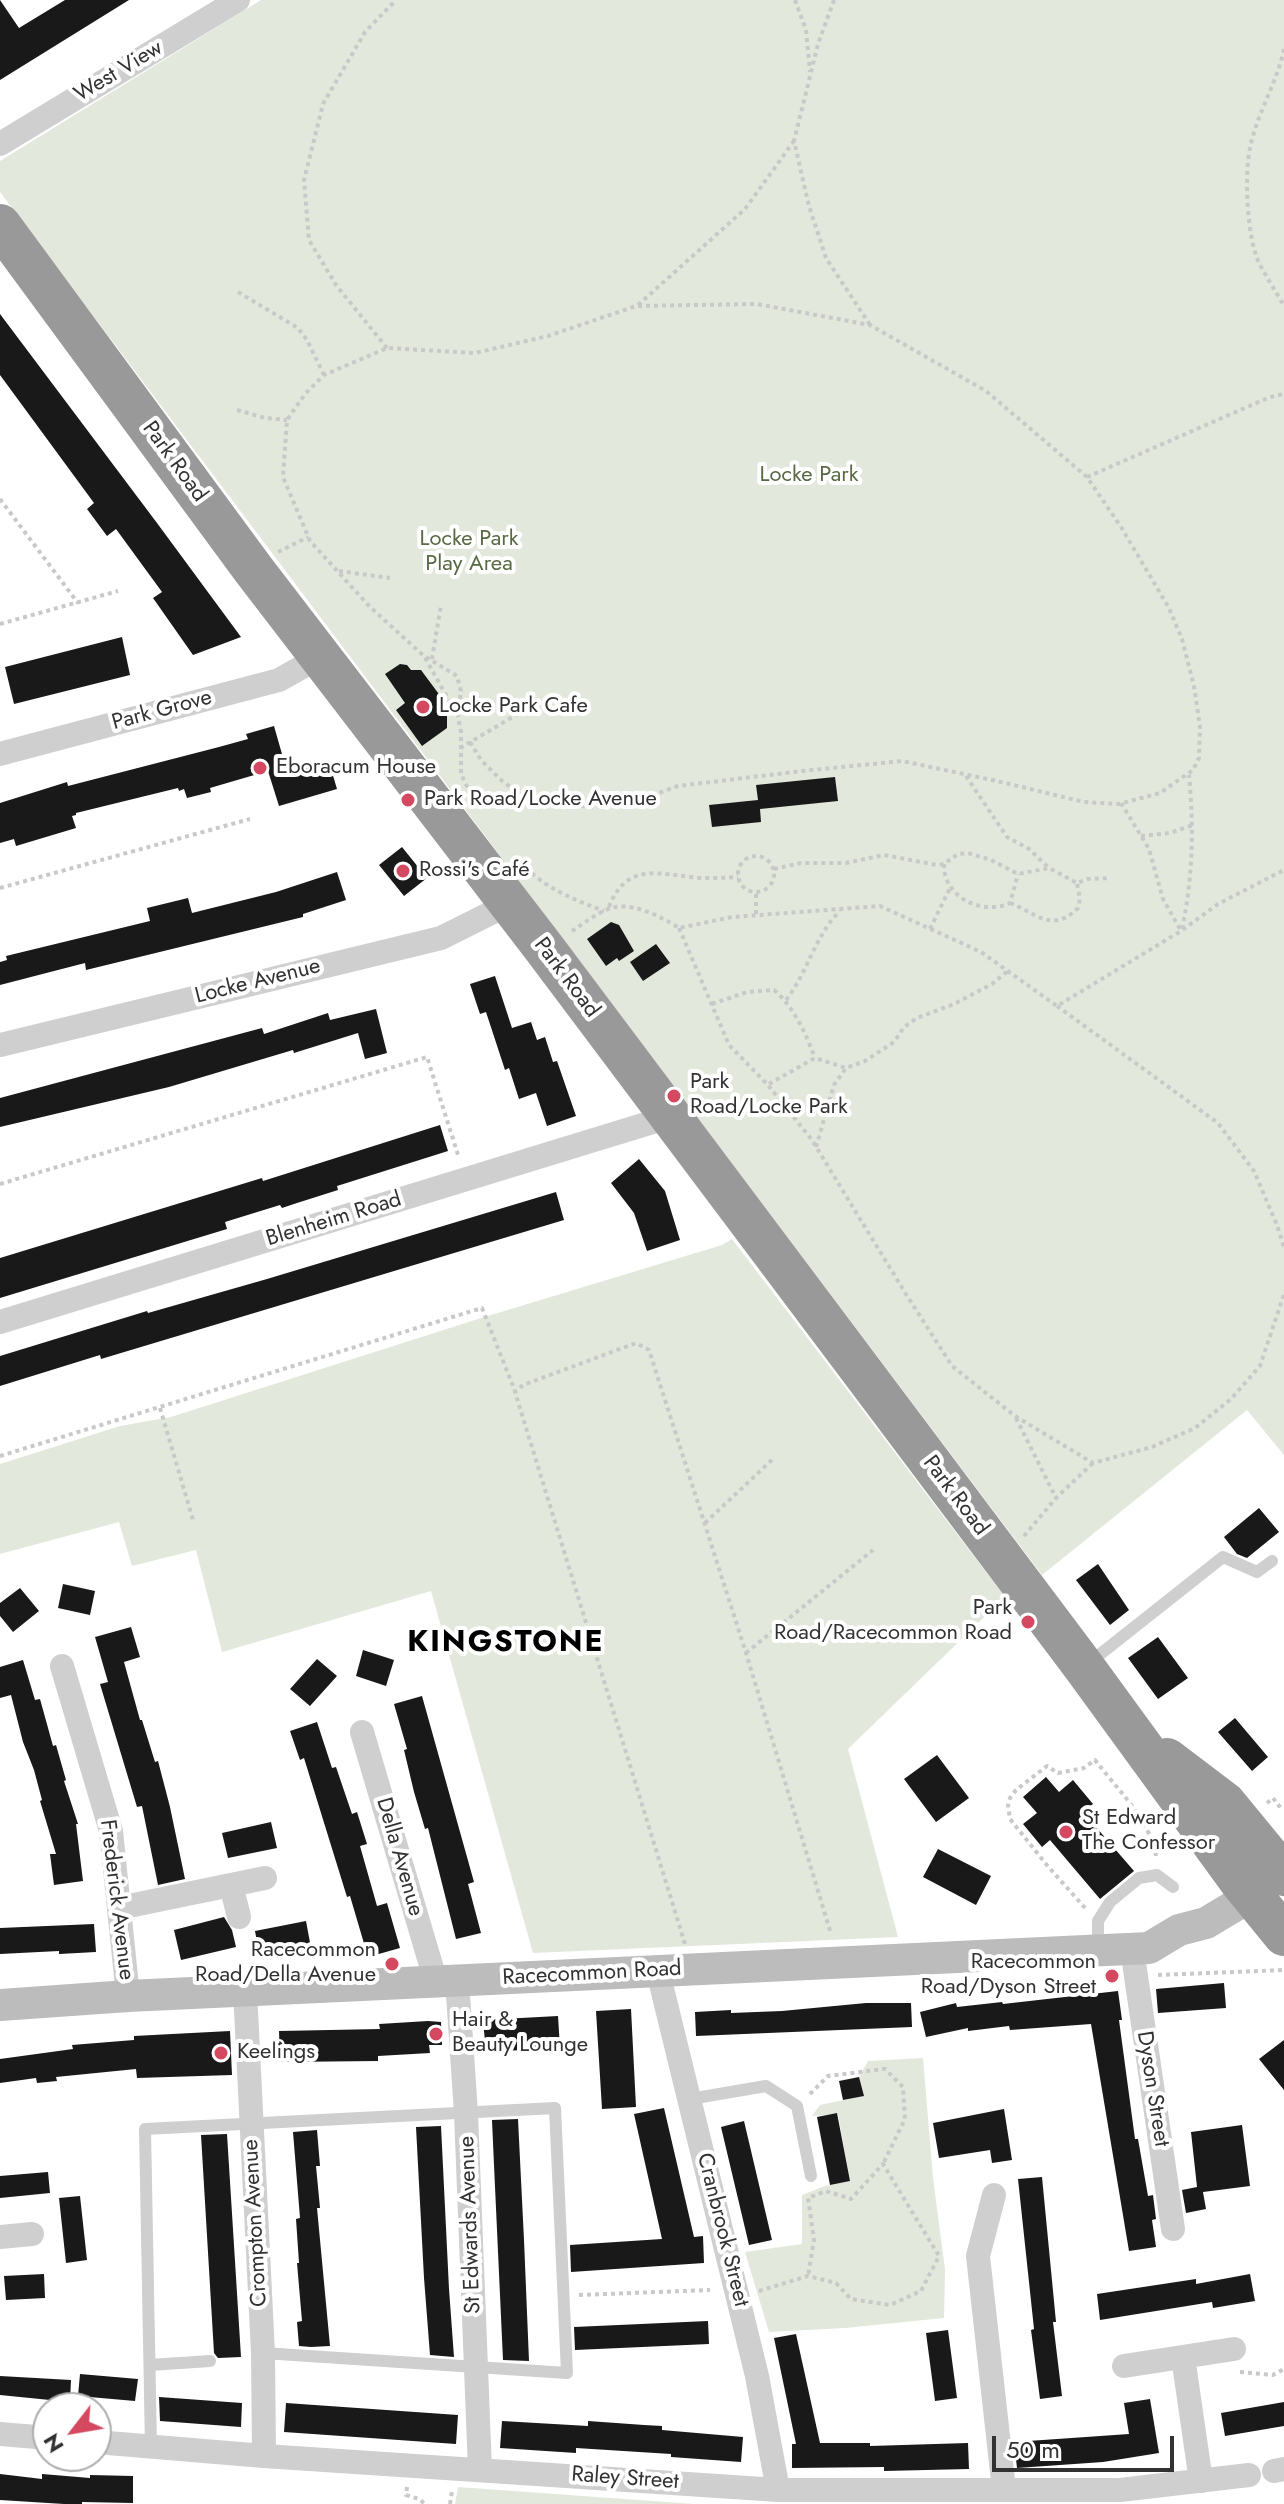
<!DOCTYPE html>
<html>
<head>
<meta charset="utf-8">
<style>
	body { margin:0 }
	#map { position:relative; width:1284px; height:2504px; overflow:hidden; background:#fff; font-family:Jost,sans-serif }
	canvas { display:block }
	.north { position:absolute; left:32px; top:2392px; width:80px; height:80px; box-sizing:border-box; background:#fff; border:2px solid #adadad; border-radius:50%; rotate:239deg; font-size:22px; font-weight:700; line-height:32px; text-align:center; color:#323232 }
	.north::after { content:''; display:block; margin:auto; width:28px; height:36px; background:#d44960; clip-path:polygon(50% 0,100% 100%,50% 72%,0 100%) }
	.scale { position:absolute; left:992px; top:2436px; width:182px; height:36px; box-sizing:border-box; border:4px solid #323232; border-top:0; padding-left:10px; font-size:24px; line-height:28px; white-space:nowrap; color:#323232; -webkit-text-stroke:6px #fff; paint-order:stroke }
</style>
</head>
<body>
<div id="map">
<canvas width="1284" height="2504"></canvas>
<div class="north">N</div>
<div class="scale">50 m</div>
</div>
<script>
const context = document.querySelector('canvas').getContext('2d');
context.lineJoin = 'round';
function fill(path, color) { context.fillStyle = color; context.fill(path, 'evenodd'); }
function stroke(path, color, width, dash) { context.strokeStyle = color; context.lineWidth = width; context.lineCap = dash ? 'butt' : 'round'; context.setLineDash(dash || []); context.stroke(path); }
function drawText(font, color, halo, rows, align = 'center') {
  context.font = font + ' Jost,sans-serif'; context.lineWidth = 8; context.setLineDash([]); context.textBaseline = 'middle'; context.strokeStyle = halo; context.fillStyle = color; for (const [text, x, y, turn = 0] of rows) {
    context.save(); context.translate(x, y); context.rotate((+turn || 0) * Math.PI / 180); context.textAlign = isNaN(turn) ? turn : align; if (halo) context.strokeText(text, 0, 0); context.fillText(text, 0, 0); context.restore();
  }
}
fill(new Path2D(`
	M261,0H1284V1455L1247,1410L1042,1575L0,192V161Z
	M732,1239L1005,1597L848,1749L898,1937L533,1953L431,1591L222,1652L196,1550L132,1566L119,1522L0,1554V1464L120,1426L171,1417L478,1319L722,1245Z
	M923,2058L933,2178L945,2269L944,2318L845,2328L769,2332L745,2252L802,2244V2195L825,2186L850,2181L838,2114L812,2116L820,2105L863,2096L859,2077L868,2061Z
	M458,2487L694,2504H455Z`), '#e3e8dc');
fill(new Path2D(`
	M0,0L19,28L65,0H129L0,80Z
	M0,314L157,523L241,637L193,655L153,598L162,592L116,529L107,536L87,509L94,503L0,375Z
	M122,637L130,675L14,704L5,667Z
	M400,664L407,665L411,670H421L447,705V728L422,746L396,710L405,703L385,674Z
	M274,726L284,761L293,758L297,771L329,762L337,789L279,806L268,771L210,788L211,792L187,798L184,789L179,791L178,788L76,813V815L72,816L76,828L16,846L14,839L0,843V803L67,782L68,786L219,747L248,739L246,734Z
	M835,777L838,801L760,809L761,822L712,827L709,805L758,800L756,785Z
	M402,847L427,878L404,896L379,865Z
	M337,872L346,900L303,914V917L86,970L85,963L0,985V962L7,960L6,956L150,921L147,908L188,898L192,913L276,892Z
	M611,922L619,925L634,951L619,961L617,958L606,966L587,939Z
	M656,944L670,963L643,981L630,962Z
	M495,976L512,1028L531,1022L537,1040L545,1037L553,1062L557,1061L576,1116L547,1126L536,1093L519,1099L509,1068L505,1070L486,1012L480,1014L470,984Z
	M376,1009L387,1053L365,1059L358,1033L294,1053L293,1050L169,1087L0,1127V1098L262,1028L264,1034L328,1013L330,1020Z
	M440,1125L448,1151L337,1186L338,1190L297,1203L282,1208L280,1205L225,1222L227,1229L0,1298V1258L262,1178L263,1181Z
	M639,1159L665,1191L680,1240L647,1251L634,1213L611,1183Z
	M556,1192L564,1220L101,1359L100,1355L0,1386V1356L147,1311L148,1313L267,1279Z
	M1259,1508L1279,1532L1247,1558L1237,1554L1224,1537Z
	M1098,1564L1129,1610L1110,1625L1076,1580Z
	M63,1584L95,1591L90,1615L58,1608Z
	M20,1588L39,1611L13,1632L0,1616V1603Z
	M131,1627L140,1657L124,1662L140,1720H142L155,1762L158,1761L170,1807L185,1879L158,1885L142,1806L137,1807L100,1684L108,1682L95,1637Z
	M1158,1637L1188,1678L1158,1699L1128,1658Z
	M363,1650L394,1660L386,1686L356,1676Z
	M317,1659L337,1676L310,1706L290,1689Z
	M23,1660L35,1700L40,1699L53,1746L56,1745L66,1780L64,1781L78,1824H76L83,1881L54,1885L50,1854H56L40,1801L42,1800L34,1770L23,1742L11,1695L0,1698V1667Z
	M422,1696L474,1882L468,1884L481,1933L456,1939L428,1828L425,1829L414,1792L404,1750L407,1749L394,1704Z
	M1235,1718L1268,1757L1252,1771L1218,1732Z
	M317,1722L332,1768L336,1767L352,1814L357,1812L367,1844L360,1846L377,1906L387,1903L400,1948L368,1957L350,1896L347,1897L304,1758L300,1760L290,1731Z
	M937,1755L969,1798L936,1822L904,1779Z
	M1046,1777L1059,1792L1073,1780L1093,1804L1083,1812L1134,1871L1100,1899L1050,1840L1042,1847L1023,1824L1037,1813L1023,1797Z
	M271,1822L277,1848L228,1858L222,1833Z
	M938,1849L991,1876L976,1905L923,1877Z
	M224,1917L232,1930L236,1947L181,1960L174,1930Z
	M306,1921L311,1948L260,1958L255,1931Z
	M94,1924L96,1952L59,1954V1951L0,1954V1928Z
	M1224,1983L1226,2008L1158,2013L1156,1989Z
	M1118,1991L1122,2020H1119L1135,2139H1138L1148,2196L1153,2195L1156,2219L1152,2220L1156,2247L1129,2251L1091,2024L1010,2030L1009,2026L968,2031V2028L926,2037L920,2012L956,2003L957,2007L1002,2002L1003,2004Z
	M866,2003H911L912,2027L696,2036L695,2012L731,2010V2013L782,2011Z
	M631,2009L636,2107L602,2109L596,2011Z
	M558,2016L560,2048L486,2052L483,2020Z
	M428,2021L441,2022L442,2045H429L430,2053L378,2056V2061L280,2062L279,2031L380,2029L379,2024Z
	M230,2031L232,2075L137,2078L136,2069L56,2077L57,2081L37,2083L36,2078L0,2083V2059L73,2049L72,2045L134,2040V2036Z
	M1284,2040V2090L1259,2059Z
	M859,2077L864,2096L843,2100L839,2081Z
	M664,2108L694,2237L703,2236L704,2263L571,2272L570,2245L662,2239L634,2114Z
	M1004,2109L1012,2160L992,2163L990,2150L939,2158L933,2123Z
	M837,2113L850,2181L830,2185L817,2117Z
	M518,2119L524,2240L529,2361L503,2360L494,2165L492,2120Z
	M744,2121L772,2240L749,2245L721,2127Z
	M1242,2125L1250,2186L1203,2192L1206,2209L1186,2213L1182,2190L1197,2187L1191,2132Z
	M441,2126L449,2289L454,2357L430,2355L424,2278L416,2127Z
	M317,2130L320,2166H316L320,2208H317L330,2346L311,2347L299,2346L297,2322L302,2321L297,2263H299L296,2219L300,2218L293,2132Z
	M227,2134L241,2357L218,2358L214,2353L201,2135Z
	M48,2172L50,2193L0,2198V2176Z
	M1042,2177L1056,2322H1053L1062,2396L1040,2399L1031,2330L1034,2329L1018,2179Z
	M80,2196L87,2260L66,2263L59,2198Z
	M44,2274L45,2298L6,2300L4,2276Z
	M1250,2274L1255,2301L1213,2308L1212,2302L1100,2320L1097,2294L1196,2279V2284Z
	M708,2321L709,2344L575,2350L574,2327Z
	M948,2330L957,2398L935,2401L926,2333Z
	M796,2334L820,2443H870V2446L968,2443L969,2469L884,2471V2467L792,2468V2444H796L774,2338Z
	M80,2374L138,2379L135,2401L78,2396Z
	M0,2376L71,2380L70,2402L0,2395Z
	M159,2397L242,2403L241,2427L160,2421Z
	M1150,2399L1159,2453L1103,2462L1017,2468L1014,2442L1129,2434L1124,2403Z
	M1284,2402V2426L1225,2436L1221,2413Z
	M286,2403L458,2415L456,2444L284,2432Z
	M502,2421L588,2426V2421L644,2425L662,2426V2430L743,2437L741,2462L671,2457V2454L576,2448V2453L500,2448Z
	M0,2474L42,2479V2474L90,2478V2475L133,2476V2503L82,2502V2504H64L0,2500Z`), '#191919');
stroke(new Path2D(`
	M795,0L806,30L810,72
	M834,0L818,44L794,141L809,206L826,258L870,325
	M1284,49C1277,83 1257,113 1250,148C1244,176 1247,237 1259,263C1267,278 1276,292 1284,306
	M238,292L298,328L307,340L324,375
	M638,305L745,209L794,141
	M387,348L336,285L309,240L304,180L323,104L365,32L396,0
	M237,410L265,418L287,420
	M1087,477L1270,397L1284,394
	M0,499L78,603
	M278,552L308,537
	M339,571L390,578
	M0,624L118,591
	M426,657L457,676L461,691L458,713
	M432,659L441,605
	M470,742L481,760L501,780L520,794L550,804L596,807L642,799L678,786L802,771L902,761L997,781L1084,802L1119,804L1160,793L1193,770L1199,758L1200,727L1194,686L1182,639L1169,608L1121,527L1087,477L986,391L870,325L757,304L636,306L548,336L475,353L387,348L324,375L305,394L287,420L283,477L310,541L370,607L424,656L458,716L461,732V774L471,795
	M460,748L533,705
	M966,776L1007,837L1029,849L1049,868
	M1121,803L1149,849L1163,899L1181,931
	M1141,836L1170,833L1193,825
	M738 874a18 18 0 1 1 36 0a18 18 0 1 1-36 0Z
	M944,864C943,897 982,916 1010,903L1018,874
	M526,868C549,890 575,900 604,911
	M774,869L801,863H846L884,855L937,865L944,864L958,854L968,853L991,860L1018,874L1049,868L1077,883L1088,879L1110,878
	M0,888L250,819
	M756,894V915
	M1010,903C1036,913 1052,934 1078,908L1080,899L1077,883
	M609,907C627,860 662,875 700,878C713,878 725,878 738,877
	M679,928L729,1045L768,1085L812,1140L904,1291L952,1366L1015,1416L1093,1463L1152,1447L1195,1428L1231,1399L1260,1366L1284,1294
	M930,929L951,886
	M1182,929C1193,877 1194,828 1189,775
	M572,931C583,924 594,915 606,910C628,899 660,916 679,928L732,917L880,906L981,952L1057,1006L1181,931L1218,904L1284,870
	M786,1000C808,972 815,935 840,911
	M712,1004L747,992L774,990C794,1007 806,1034 815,1058
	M1057,1006L1218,1123L1254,1171L1277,1225L1284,1248
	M769,1084L815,1058L846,1068
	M816,1147L834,1085L846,1068L865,1061L894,1042L904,1027L917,1018L954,1004L992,984L1008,971
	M0,1184L427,1057L459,1158
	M160,1408L193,1520
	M1016,1418L1056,1498L1093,1463
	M0,1456L482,1308L515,1391
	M705,1523L774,1458
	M1024,1536L1056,1498
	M746,1653L873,1550
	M1267,1803L1273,1798L1279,1806L1284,1802
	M1085,1908L1046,1864L1010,1819L1008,1806L1010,1798L1016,1790L1047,1766L1058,1773L1084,1768L1095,1760C1117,1789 1150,1820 1156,1856
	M685,1944L515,1392L523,1385L636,1343L649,1350L746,1653L831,1934
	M1158,1975L1284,1970
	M810,2094L828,2076L885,2069L903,2087L905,2119L883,2164
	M759,2291L808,2276L836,2283L851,2299L890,2305L921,2291L939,2256L883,2164L851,2199L826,2191L808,2198L814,2240L808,2276
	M579,2295L710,2290
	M1240,2372L1273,2375L1284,2369
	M407,2487L406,2495L419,2499L425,2504
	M450,2504L452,2491`), '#c9c9c9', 4, [4, 4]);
stroke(new Path2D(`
	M1089,1663L1223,1557L1257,1572L1272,1561
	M1098,1949V1921L1110,1902L1139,1878L1157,1875L1173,1887
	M690,2099L766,2086L797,2106L811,2176
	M150,2365L210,2361
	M151,2447L145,2129L555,2108L567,2373L263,2353`), '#cfcfcf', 12);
stroke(new Path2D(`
	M0,144L238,0
	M0,754L279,680L320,657
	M0,1045L441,938L495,911L508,901
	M0,1322L669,1117
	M62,1666L111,1831L128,1996
	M362,1732L436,1982
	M231,1885L239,1917
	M119,1908L265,1878
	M1132,1949L1173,2229
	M658,1972L757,2376L778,2490
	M457,1980L466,2113L480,2470
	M245,1990L263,2353L264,2456
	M994,2195L978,2256L1004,2490
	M0,2237L32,2234
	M1183,2357L1201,2481
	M1124,2366L1234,2349
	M0,2434L48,2438
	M96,2442L264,2456L778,2490H1120L1249,2475
	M1274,2471L1284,2469`), '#cfcfcf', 24);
stroke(new Path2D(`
	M0,2005L128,1996L1149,1948L1179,1930L1206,1923L1251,1896`), '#bcbcbc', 32);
stroke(new Path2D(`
	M0,225L253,569L544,948L1084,1667L1240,1881L1284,1935
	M1167,1759L1225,1803L1284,1875`), '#999', 42);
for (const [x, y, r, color] of [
	[423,707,8,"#d44960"],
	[260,768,8,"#d44960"],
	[408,800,8,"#d44960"],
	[403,871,8,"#d44960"],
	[674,1096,8,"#d44960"],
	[1028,1622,8,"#d44960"],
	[1066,1832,8,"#d44960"],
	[392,1964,8,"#d44960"],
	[1112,1976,8,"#d44960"],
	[436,2034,8,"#d44960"],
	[221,2053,8,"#d44960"]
]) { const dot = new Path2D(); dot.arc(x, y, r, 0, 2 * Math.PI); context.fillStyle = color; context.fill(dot); stroke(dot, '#fff', 3); }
drawText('22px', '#323232', '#fff', [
	["West View",119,72,-31],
	["Park Road",174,462,54],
	["Park Grove",162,711,-15],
	["Park Road",566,978,53],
	["Locke Avenue",258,982,-14],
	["Blenheim Road",334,1220,-17],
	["Park Road",955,1496,53],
	["Della Avenue",399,1857,74],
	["Frederick Avenue",116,1900,83],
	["Racecommon Road",592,1974,-3],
	["Dyson Street",1152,2089,81],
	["Crompton Avenue",256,2223,-93],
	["St Edwards Avenue",471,2225,-92],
	["Cranbrook Street",722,2230,76],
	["Raley Street",625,2479,4]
]);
drawText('22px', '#596a43', '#fff', [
	["Locke Park",809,476],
	["Locke Park",469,540],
	["Play Area",469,565]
]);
drawText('22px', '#323232', '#fff', [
	["Locke Park Cafe",439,707],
	["Eboracum House",276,768],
	["Park Road/Locke Avenue",424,800],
	["Rossi's Café",419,871],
	["Park",690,1083],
	["Road/Locke Park",690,1108],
	["Park",1012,1609,"right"],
	["Road/Racecommon Road",1012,1634,"right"],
	["St Edward",1082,1819],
	["The Confessor",1082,1844],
	["Racecommon",376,1951,"right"],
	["Road/Della Avenue",376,1976,"right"],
	["Racecommon",1096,1963,"right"],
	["Road/Dyson Street",1096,1988,"right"],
	["Hair &",452,2021],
	["Beauty Lounge",452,2046],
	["Keelings",237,2053]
], 'left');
context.letterSpacing = '2px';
drawText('bold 30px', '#000', '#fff', [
	["KINGSTONE",506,1644]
]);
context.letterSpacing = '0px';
</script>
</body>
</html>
